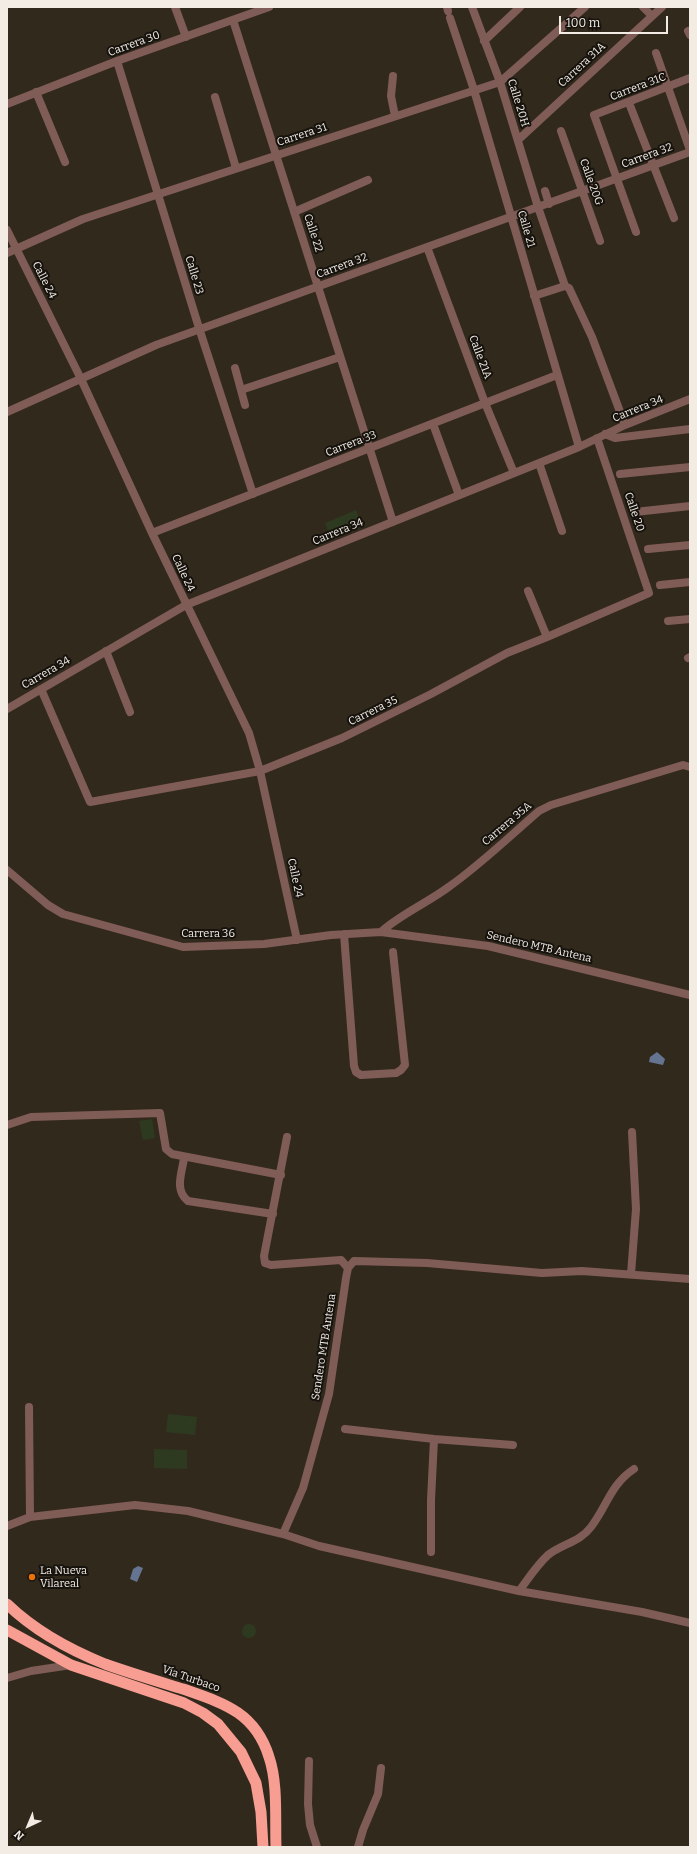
<!DOCTYPE html>
<html>
<head>
<meta charset="utf-8">
<style>
	body { margin:0 }
	#map { position:relative; width:697px; height:1854px; overflow:hidden; background:#32291d; font-family:Bitter,serif }
	canvas { display:block }
	.frame { position:absolute; inset:0; border:8px solid #f2ece4; pointer-events:none }
	.north { position:absolute; left:8px; top:1806px; width:40px; height:40px; -webkit-text-stroke:3px #16120d; paint-order:stroke; rotate:224deg; font-size:11px; font-weight:700; line-height:16px; text-align:center; color:#f2ece4 }
	.north::after { content:''; display:block; margin:auto; width:14px; height:18px; background:#f2ece4; clip-path:polygon(50% 0,100% 100%,50% 72%,0 100%) }
	.scale { position:absolute; left:559px; top:16px; width:109px; height:18px; box-sizing:border-box; border:2px solid #f2ece4; border-top:0; padding-left:5px; font-size:12px; line-height:14px; white-space:nowrap; color:#f2ece4; -webkit-text-stroke:3px #16120d; paint-order:stroke }
</style>
</head>
<body>
<div id="map">
<canvas width="697" height="1854"></canvas>
<div class="frame"></div>
<div class="north">N</div>
<div class="scale">100 m</div>
</div>
<script>
const context = document.querySelector('canvas').getContext('2d');
context.lineJoin = 'round';
function fill(path, color) { context.fillStyle = color; context.fill(path, 'evenodd'); }
function stroke(path, color, width, dash) { context.strokeStyle = color; context.lineWidth = width; context.lineCap = dash ? 'butt' : 'round'; context.setLineDash(dash || []); context.stroke(path); }
function drawText(font, color, halo, rows, align = 'center') {
  context.font = font + ' Bitter,serif'; context.lineWidth = 4; context.setLineDash([]); context.textBaseline = 'middle'; context.strokeStyle = halo; context.fillStyle = color; for (const [text, x, y, turn = 0] of rows) {
    context.save(); context.translate(x, y); context.rotate((+turn || 0) * Math.PI / 180); context.textAlign = isNaN(turn) ? turn : align; if (halo) context.strokeText(text, 0, 0); context.fillText(text, 0, 0); context.restore();
  }
}
fill(new Path2D(`
	M356,510L362,525L331,538L325,523Z
	M152,1119L155,1138L143,1140L139,1121Z
	M168,1414L197,1417L195,1435L166,1432Z
	M154,1449L187,1450V1469L154,1468Z
	M242 1631a7 7 0 1 1 14 0a7 7 0 1 1-14 0Z`), '#2e3a20');
fill(new Path2D(`
	M657,1052L665,1059L663,1065L649,1062L650,1057Z
	M138,1566L143,1568L137,1582L130,1579L133,1569Z`), '#657491');
stroke(new Path2D(`
	M175,7L186,37
	M447,7L448,11
	M472,7L500,82L538,207L565,286
	M643,7L652,16
	M450,18L474,90L579,447
	M233,20L393,522
	M688,31L690,35
	M484,41L520,7
	M656,53L690,150
	M117,61L199,328L253,494
	M393,76L391,96L395,116
	M36,92L65,162
	M215,97L236,168
	M629,103L674,218
	M7,104L117,61L269,7
	M561,131L600,241
	M518,140L662,7
	M545,191L549,204
	M294,212L368,180
	M7,230L81,379L152,533L249,733L260,771L297,940
	M636,232L594,115L690,78
	M427,247L485,403L514,473
	M7,253L83,219L500,82L585,7
	M534,296L565,286L569,288L592,337L625,425
	M235,368L245,405
	M241,390L340,357
	M7,412L156,345L690,152
	M433,424L459,495
	M605,434L615,438L690,429
	M539,463L562,531
	M620,474L690,467
	M635,512L690,506
	M152,533L557,375
	M648,549L690,545
	M660,585L690,582
	M528,591L547,637
	M668,621L690,619
	M106,651L130,712
	M688,658L690,657
	M41,689L90,802L260,771L342,738L431,694L507,653L547,637L649,593L597,438
	M7,709L186,605L579,447L625,425L690,399
	M7,870L48,905L63,914L183,947L264,944L331,935L381,932L488,946L690,995
	M381,932C399,915 429,902 450,886C481,864 510,836 539,811L551,805L683,765L690,767
	M344,934L354,1066L356,1072L361,1075L396,1073L401,1070L405,1065L393,952
	M7,1125L31,1117L160,1113L166,1149L172,1154L281,1175
	M287,1137L264,1256L265,1263L271,1265L341,1260L348,1268
	M184,1158C182,1173 174,1190 188,1201L273,1214
	M631,1274L636,1209L632,1132
	M29,1407L30,1517
	M345,1429L434,1439L513,1445
	M7,1526L30,1517L135,1505L188,1511L283,1534L319,1546L519,1591L642,1612L690,1623
	M283,1534L303,1488L329,1394L346,1278L348,1268L354,1261L427,1263L542,1273L582,1271L690,1279
	M431,1552V1500L434,1439
	M519,1591C528,1579 537,1565 548,1555C562,1544 580,1542 591,1527C607,1506 611,1484 634,1469
	M7,1678L31,1671L71,1665
	M309,1761L308,1804L310,1825L317,1847
	M358,1847L363,1830L378,1794L381,1768`), '#805c56', 8);
stroke(new Path2D(`
	M7,1604C34,1630 70,1650 105,1664C130,1673 157,1681 183,1689C223,1703 255,1712 269,1757C278,1783 275,1819 276,1847
	M7,1630L71,1665L184,1703L203,1713L218,1724L241,1752L256,1783L261,1812L263,1847`), '#f79d91', 11);
for (const [x, y, r, color] of [
	[32,1577,4,"#e8710a"]
]) { const dot = new Path2D(); dot.arc(x, y, r, 0, 2 * Math.PI); context.fillStyle = color; context.fill(dot); stroke(dot, '#16120d', 1.5); }
drawText('11px', '#f2ece4', '#16120d', [
	["Carrera 30",134,44,-20],
	["Carrera 31A",582,65,-43],
	["Carrera 31C",638,87,-21],
	["Calle 20H",518,103,73],
	["Carrera 31",302,135,-18],
	["Carrera 32",647,156,-20],
	["Calle 20G",591,182,70],
	["Calle 21",526,229,74],
	["Calle 22",313,233,72],
	["Carrera 32",342,266,-20],
	["Calle 23",194,275,73],
	["Calle 24",44,280,63],
	["Calle 21A",480,357,69],
	["Carrera 34",638,409,-22],
	["Carrera 33",351,444,-21],
	["Calle 20",634,512,71],
	["Carrera 34",338,532,-22],
	["Calle 24",183,573,65],
	["Carrera 34",46,673,-30],
	["Carrera 35",373,711,-26],
	["Carrera 35A",507,824,-40],
	["Calle 24",295,878,78],
	["Carrera 36",208,934],
	["Sendero MTB Antena",539,947,13],
	["Sendero MTB Antena",324,1347,-81],
	["Vía Turbaco",191,1679,19]
]);
drawText('11px', '#f2ece4', '#16120d', [
	["La Nueva",40,1571],
	["Vilareal",40,1584]
], 'left');
</script>
</body>
</html>
